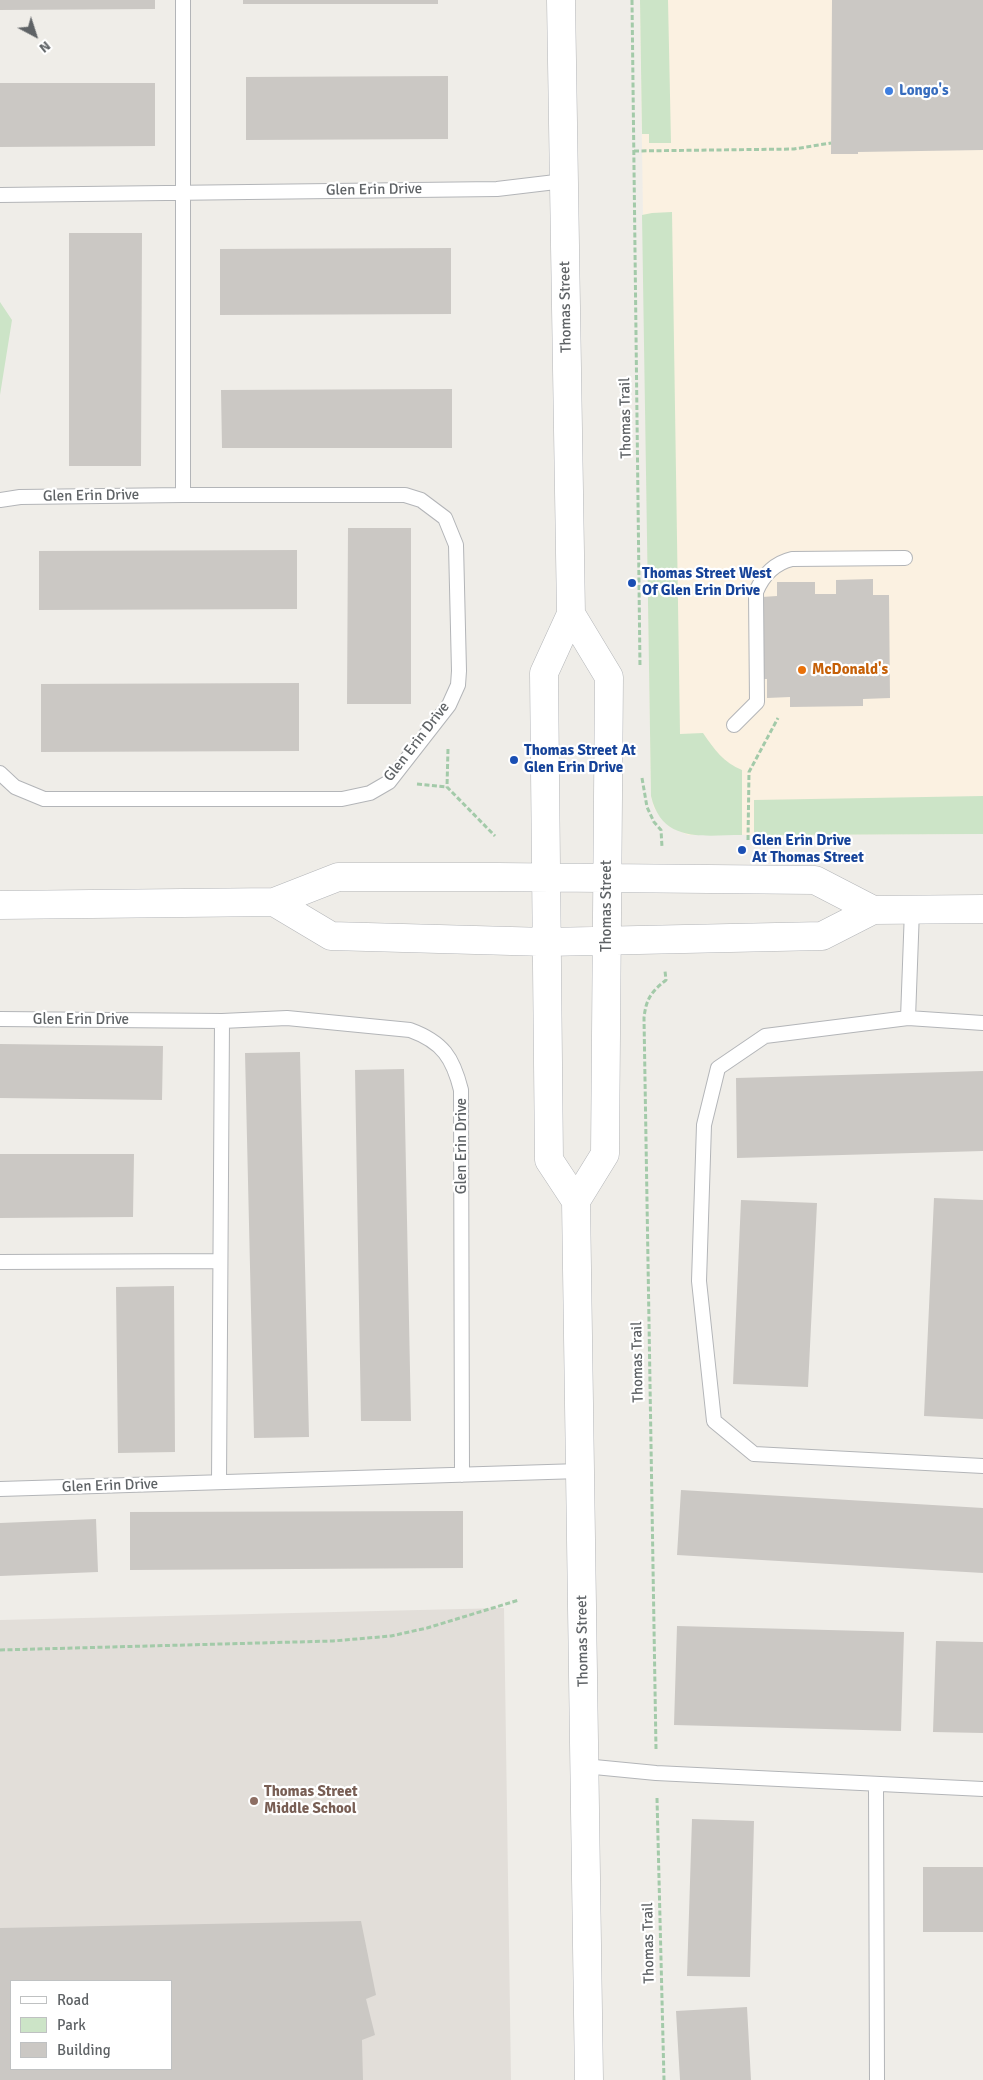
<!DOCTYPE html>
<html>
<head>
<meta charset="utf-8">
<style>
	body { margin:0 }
	#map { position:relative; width:983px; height:2080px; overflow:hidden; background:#efede8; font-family:Signika,sans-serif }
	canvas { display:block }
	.legend { position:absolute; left:10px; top:1980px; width:162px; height:90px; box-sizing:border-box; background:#fff; border:1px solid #bfc1c2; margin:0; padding:6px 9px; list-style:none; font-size:15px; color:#5f6366 }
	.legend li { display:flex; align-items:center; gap:10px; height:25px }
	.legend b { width:25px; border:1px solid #bfc1c2 }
	.north { position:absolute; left:10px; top:10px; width:50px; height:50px; -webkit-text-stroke:4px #fff; paint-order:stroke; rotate:140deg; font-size:14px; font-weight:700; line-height:20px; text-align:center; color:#5f6366 }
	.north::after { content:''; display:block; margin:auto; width:18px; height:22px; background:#5f6366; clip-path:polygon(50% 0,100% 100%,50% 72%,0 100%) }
</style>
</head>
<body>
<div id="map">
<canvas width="983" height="2080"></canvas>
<ul class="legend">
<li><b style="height:6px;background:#fff"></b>Road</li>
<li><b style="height:14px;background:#cce4c7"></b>Park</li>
<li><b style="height:14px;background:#cbc8c4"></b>Building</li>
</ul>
<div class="north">N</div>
</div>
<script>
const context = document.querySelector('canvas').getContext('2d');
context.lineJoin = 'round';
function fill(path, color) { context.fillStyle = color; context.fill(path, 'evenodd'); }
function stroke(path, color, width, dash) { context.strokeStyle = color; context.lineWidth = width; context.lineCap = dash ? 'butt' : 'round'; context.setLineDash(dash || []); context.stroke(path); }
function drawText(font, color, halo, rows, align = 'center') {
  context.font = font + ' Signika,sans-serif'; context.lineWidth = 4.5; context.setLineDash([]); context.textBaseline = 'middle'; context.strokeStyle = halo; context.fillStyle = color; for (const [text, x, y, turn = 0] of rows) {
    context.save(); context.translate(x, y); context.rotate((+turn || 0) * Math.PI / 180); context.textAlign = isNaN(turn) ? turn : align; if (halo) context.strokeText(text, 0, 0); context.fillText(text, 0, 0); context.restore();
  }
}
fill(new Path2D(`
	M640,0H983V834L688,835L669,826L654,808L651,796Z`), '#fbf1e1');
fill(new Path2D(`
	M504,1608L511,2080H0V1620ZM11,1981H171V2069H11Z`), '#e2ded9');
fill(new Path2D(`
	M640,0H668L671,143H649V134H642Z
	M672,212L680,734L703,733C714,749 724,763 742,770V835C704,835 662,844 651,796L642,215L652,213Z
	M0,302L12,320L0,395Z
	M983,796V834L754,835V800Z`), '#cce4c7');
fill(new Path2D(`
	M0,0H155V9L0,10Z
	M243,0H438V4H243Z
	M832,0H983V150L858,152V154H831Z
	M448,76V139L246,140V77Z
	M0,83H155V146L0,147Z
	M69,233H142L141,466H69Z
	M451,248V314L220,315V249Z
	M452,389V448H222L221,390Z
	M348,528H411V704H347Z
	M297,550V609L39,610V551Z
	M873,579V595H889L890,698L863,699V706L790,707V697L767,698V679H763L762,597L777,596V582H815V594H836V580Z
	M299,683V751L41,752V684Z
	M0,1044L163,1046L162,1100L0,1098Z
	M300,1052L309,1437L254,1438L245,1053Z
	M404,1069L411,1421H361L355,1070Z
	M983,1071V1151L737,1158L736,1078Z
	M0,1154H134L133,1217L0,1218Z
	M934,1198L983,1200V1419L924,1416Z
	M741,1200L817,1203L808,1387L733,1384Z
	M174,1286L175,1452L118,1453L116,1287Z
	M681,1490L983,1508V1573L677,1555Z
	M463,1511V1568L130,1570V1512Z
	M96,1519L98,1572L0,1576V1523Z
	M677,1626L904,1632L901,1731L674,1725Z
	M936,1641L983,1642V1733L933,1732Z
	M692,1819L754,1821L750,1977L687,1976Z
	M923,1867H983V1932H923Z
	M361,1921L376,1995L366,1999L375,2035L362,2040L363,2080H0V1928ZM11,1981H171V2069H11Z
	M747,2007L751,2080H680L676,2011Z`), '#cbc8c4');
const service = new Path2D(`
	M0,195L497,189L564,181
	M183,495V0
	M0,500L20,497L183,495H405L421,500L445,518L456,545L459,671L458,685L449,705L389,782L370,793L342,799H44L15,787L0,773
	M734,725L757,702L756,592C763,575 775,563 792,559L905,558
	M912,910L908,1018L765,1036L718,1068L704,1125L699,1281L714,1421L754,1454L983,1466
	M908,1018L983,1023
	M0,1019L222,1021L287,1018L410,1030C443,1042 453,1058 461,1090L462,1475
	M0,1262L220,1261
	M219,1482L222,1021
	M0,1489L580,1471
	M584,1766L656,1773L983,1789
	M876,1784L877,2080`);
const tertiary = new Path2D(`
	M561,0L571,614L544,673L549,1160L576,1201
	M571,614L609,677L605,1154L576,1201L589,2080
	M274,902L331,936L547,942L822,936L873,910L983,909
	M0,905L274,902L338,877H497L815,880L873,910`);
stroke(service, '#b3b5b8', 16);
stroke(tertiary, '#b3b5b8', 29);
stroke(new Path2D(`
	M632,0L640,667
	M634,151L794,149L831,143
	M448,749L447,787L495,836
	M642,778L647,807L654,822L661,830L662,847
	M417,784L447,787
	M748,840L749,772L778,718
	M0,1650L333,1641L391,1636L427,1628L519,1600
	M656,1749L644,1018C646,999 651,992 666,980L665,971
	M657,1798L664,2080`), '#a3caa9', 3, [5, 2.5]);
stroke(service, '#fff', 14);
stroke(tertiary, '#fff', 28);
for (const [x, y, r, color] of [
	[889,91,5,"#3f7fe0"],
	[632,583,5,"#1a4fb4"],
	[802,670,5,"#e8710a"],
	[514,760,5,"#1a4fb4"],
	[742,850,5,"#1a4fb4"],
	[254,1801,5,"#8d6e63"]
]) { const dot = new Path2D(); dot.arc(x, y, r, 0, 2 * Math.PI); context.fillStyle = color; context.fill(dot); stroke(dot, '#fff', 2); }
drawText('bold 15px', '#366cbe', '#fff', [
	["Longo's",899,91]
], 'left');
drawText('15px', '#5f6366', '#fff', [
	["Glen Erin Drive",374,190,-1],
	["Thomas Street",566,307,-91],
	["Thomas Trail",626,418,-91],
	["Glen Erin Drive",91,496,-1],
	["Glen Erin Drive",417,742,-52],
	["Thomas Street",607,906,-90],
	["Glen Erin Drive",81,1020],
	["Glen Erin Drive",462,1146,-90],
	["Thomas Trail",638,1362,-91],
	["Glen Erin Drive",110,1486,-2],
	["Thomas Street",583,1641,-91],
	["Thomas Trail",649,1943,-91]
]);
drawText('bold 15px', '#164399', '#fff', [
	["Thomas Street West",642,574],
	["Of Glen Erin Drive",642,591],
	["Thomas Street At",524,751],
	["Glen Erin Drive",524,768],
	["Glen Erin Drive",752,841],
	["At Thomas Street",752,858]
], 'left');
drawText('bold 15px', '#c56008', '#fff', [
	["McDonald's",812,670]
], 'left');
drawText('bold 15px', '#785e54', '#fff', [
	["Thomas Street",264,1792],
	["Middle School",264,1809]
], 'left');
</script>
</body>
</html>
